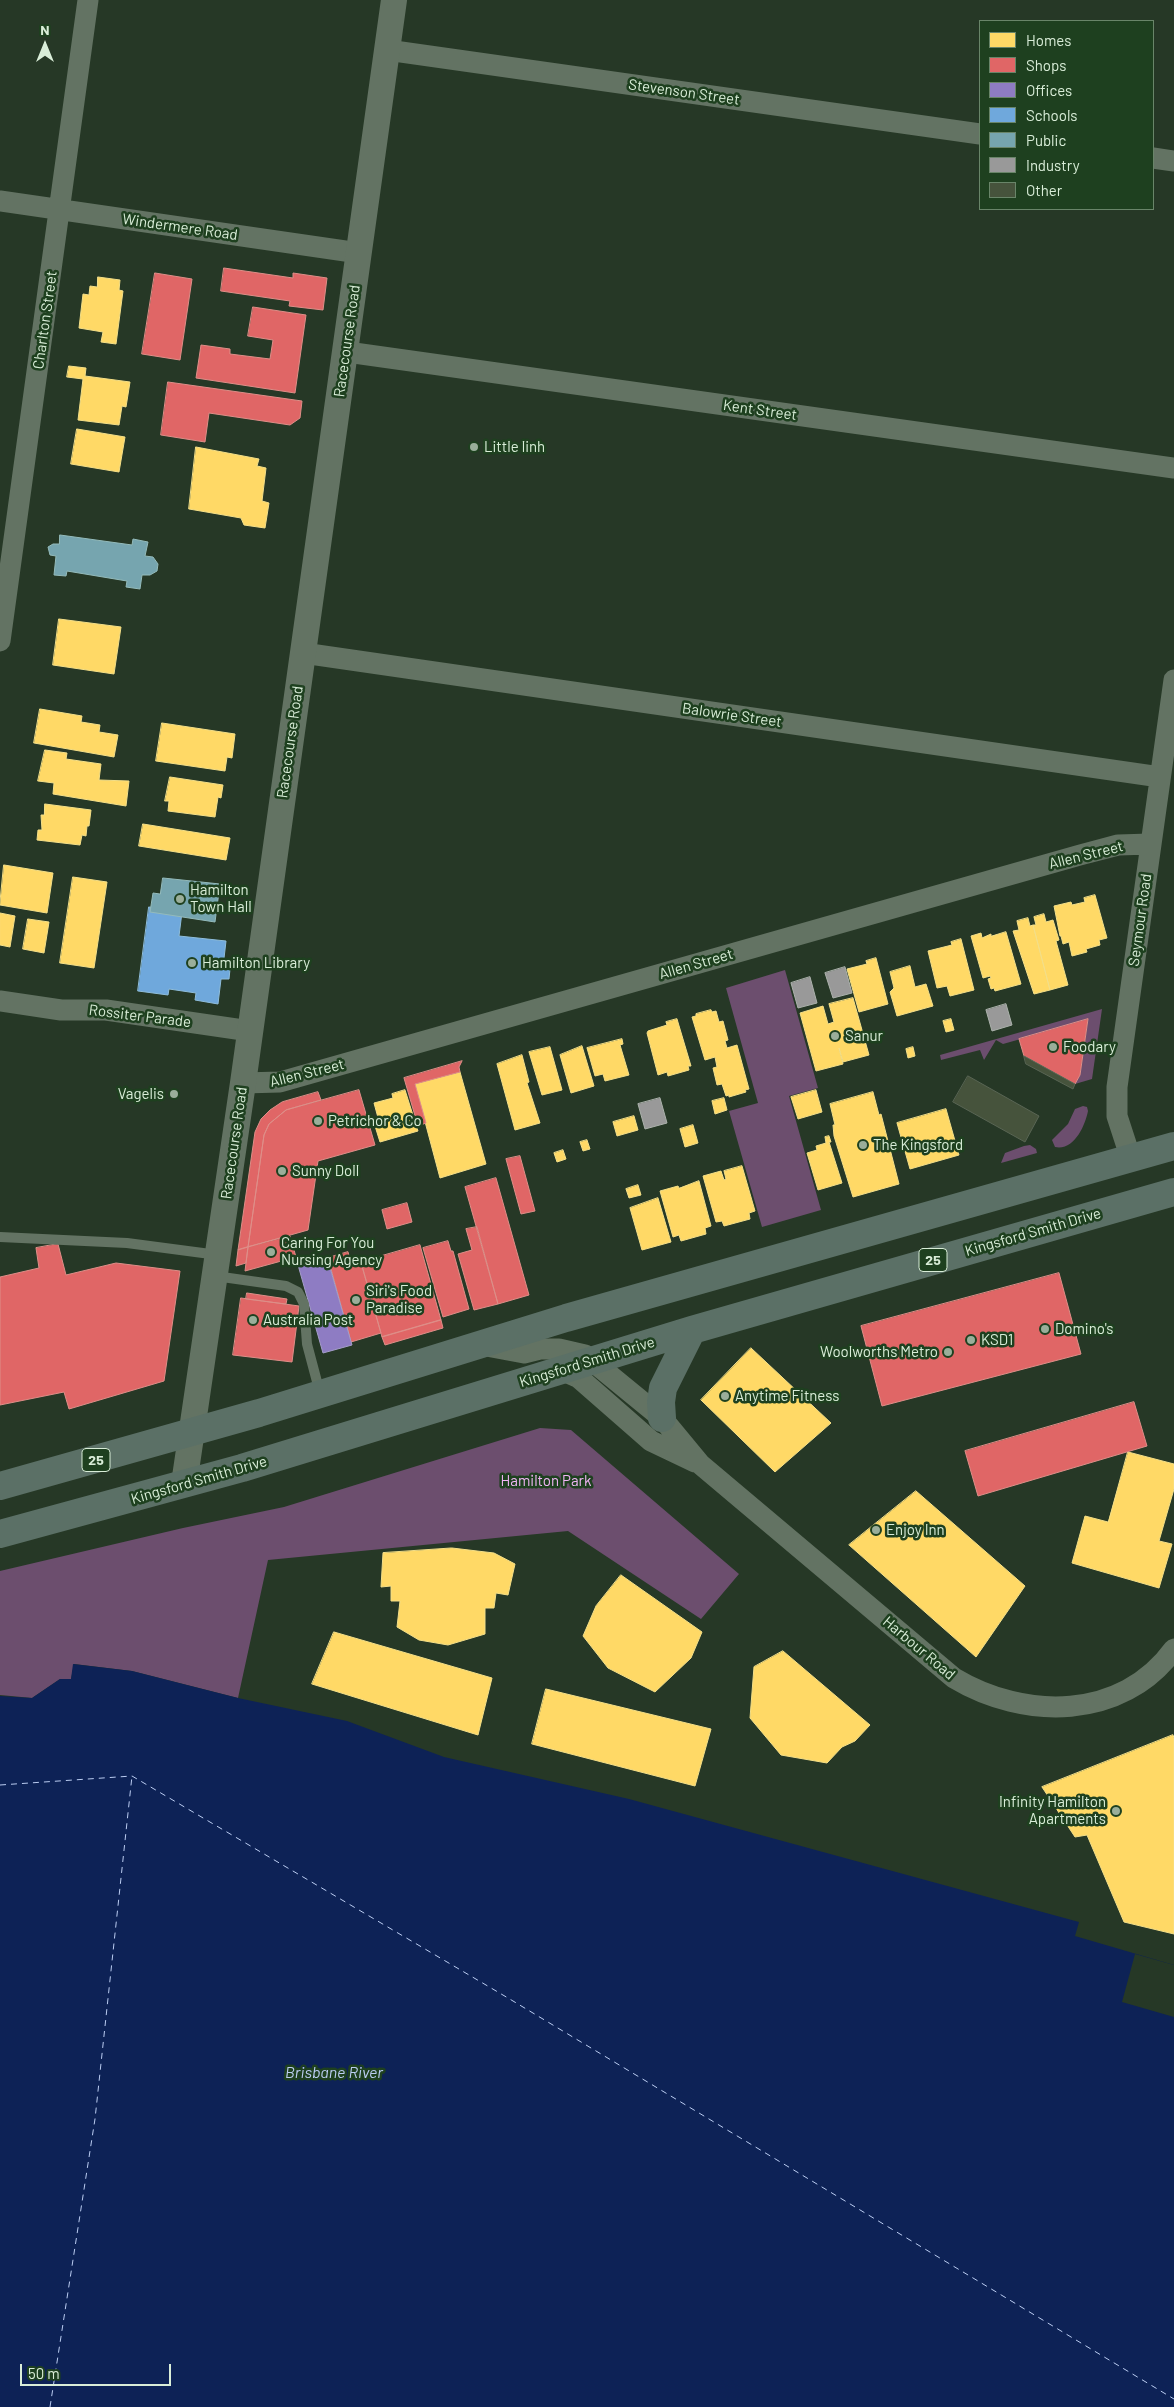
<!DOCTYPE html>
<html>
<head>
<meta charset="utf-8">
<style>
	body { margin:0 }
	#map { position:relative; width:1174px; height:2407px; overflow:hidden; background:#263826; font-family:Barlow,sans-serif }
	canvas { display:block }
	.legend { position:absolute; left:979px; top:20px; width:175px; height:190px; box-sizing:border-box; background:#1e401f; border:1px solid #698569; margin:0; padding:6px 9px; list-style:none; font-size:15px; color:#d9edd8 }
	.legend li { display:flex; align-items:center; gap:10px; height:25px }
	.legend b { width:25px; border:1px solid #698569 }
	.north { position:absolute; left:20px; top:20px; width:50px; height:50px; -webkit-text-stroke:4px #1e401f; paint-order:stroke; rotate:0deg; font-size:14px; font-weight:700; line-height:20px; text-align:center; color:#d9edd8 }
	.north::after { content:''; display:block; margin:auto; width:18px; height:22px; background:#d9edd8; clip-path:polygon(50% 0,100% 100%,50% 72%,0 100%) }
	.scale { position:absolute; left:20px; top:2364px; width:151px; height:22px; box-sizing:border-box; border:2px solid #d9edd8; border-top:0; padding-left:6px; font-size:15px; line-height:18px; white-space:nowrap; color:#d9edd8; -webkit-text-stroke:4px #1e401f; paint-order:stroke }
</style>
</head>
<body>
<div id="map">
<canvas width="1174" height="2407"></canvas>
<ul class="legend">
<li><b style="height:14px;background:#ffd966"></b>Homes</li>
<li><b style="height:14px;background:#e06666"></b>Shops</li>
<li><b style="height:14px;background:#8e7cc3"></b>Offices</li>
<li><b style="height:14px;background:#6fa8dc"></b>Schools</li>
<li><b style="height:14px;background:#76a5af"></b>Public</li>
<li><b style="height:14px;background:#999"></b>Industry</li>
<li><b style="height:14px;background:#46533c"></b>Other</li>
</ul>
<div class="north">N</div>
<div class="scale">50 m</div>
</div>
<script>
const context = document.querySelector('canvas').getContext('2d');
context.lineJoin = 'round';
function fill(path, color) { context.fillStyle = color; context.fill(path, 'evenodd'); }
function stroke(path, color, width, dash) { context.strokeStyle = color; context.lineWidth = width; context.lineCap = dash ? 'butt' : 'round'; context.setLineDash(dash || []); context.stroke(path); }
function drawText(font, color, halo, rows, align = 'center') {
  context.font = font + ' Barlow,sans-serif'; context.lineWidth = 5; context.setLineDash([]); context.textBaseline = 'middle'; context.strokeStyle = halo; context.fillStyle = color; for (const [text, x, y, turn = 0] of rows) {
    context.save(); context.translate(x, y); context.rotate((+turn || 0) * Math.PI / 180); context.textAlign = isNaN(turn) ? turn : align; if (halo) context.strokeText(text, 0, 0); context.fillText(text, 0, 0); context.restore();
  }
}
fill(new Path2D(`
	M785,970L818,1088L789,1096L821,1210L762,1227L729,1111L758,1103L726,988Z
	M1102,1009L1092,1079L1075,1084L1080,1075L1088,1020L1003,1044L996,1040L984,1060L980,1050L941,1060L940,1055Z
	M1083,1106L1087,1107L1088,1111C1085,1126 1074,1151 1055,1147L1052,1140L1068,1124L1075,1109Z
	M1024,1146L1030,1145L1036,1149L1037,1153L1001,1163L1005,1153Z
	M540,1428L571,1430L739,1574L701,1619L568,1531L268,1560L238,1698L132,1671L74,1664L71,1679H60L32,1698L0,1695V1571L183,1528L284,1507Z`), '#6c4e6e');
fill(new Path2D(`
	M73,1664L132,1671L238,1698L347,1721L444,1757L629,1799L1079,1922L1075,1936L1174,1965V2407H0V1696L32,1698L60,1679H71Z`), '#0d2256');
fill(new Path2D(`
	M1135,1954L1174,1965V2017L1122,2002Z`), '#263826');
const homes = new Path2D(`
	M98,277L120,280L119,290L123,291L116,344L101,342L103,332L79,328L83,294L89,295L90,286L97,287Z
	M69,366L86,368L85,376L130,382L126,407L122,406L119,425L78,420L83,379L67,377Z
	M77,429L125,437L119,472L71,464Z
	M196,447L259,459L257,466L266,468L262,501L269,503L265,528L244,525L241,518L189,509Z
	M59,619L121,627L114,674L53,665Z
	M40,709L82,716L81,722L100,725L99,732L118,735L114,757L34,743Z
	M162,723L235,734L232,758L227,757L225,771L156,761Z
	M45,750L67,753L66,759L101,764L99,780L129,781L126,806L53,794L54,783L38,781Z
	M170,777L223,785L221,798L218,797L215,817L168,811L169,801H165Z
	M45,804L91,810L89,826H87L86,836L82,835L80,845L37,840L38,830H42L41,815H44Z
	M143,824L230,838L226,860L139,846Z
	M4,865L53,873L47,913L0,905Z
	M73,877L107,882L94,968L60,963Z
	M1095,895L1107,938L1099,940L1100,945L1086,949L1087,952L1072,956L1069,942L1063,944L1061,936H1060L1054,906L1071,902L1072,905L1085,902L1084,898Z
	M0,913L15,916L10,947L0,945Z
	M1044,914L1046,922L1053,920L1059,940L1056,941L1068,985L1050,990L1033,925H1036L1034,917Z
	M1028,918L1030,926L1033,925L1050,990L1034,994L1013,931L1019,930L1017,921Z
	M28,919L49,922L44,953L23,949Z
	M1006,932L1021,984L995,991L994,988L991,989L988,979L991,978L990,976L983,978L971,936L981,933L982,938L991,934V936Z
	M961,939L974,990L950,996L947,986L937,988L928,951L952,945L951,942Z
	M876,958L888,1004L859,1012L847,969L867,964L866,961Z
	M910,966L915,987L926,984L933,1006L897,1016L890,992L894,988L890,972Z
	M853,998L869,1055L843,1062L839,1048L843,1064L816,1071L800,1013L823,1006L828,1024L834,1022L829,1004Z
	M711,1010L712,1012L716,1011L719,1022L723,1021L728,1040L725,1041L727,1048L737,1045L749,1089L745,1090L746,1092L729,1097V1095L726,1096L722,1084L717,1085L713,1068L717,1067L715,1057L705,1060L692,1017L696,1016V1014Z
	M677,1019L691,1066H688L689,1070L668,1076L667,1072L658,1075L647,1033L648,1031L667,1025L666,1022Z
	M951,1019L954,1030L946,1032L943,1021Z
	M622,1039L623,1044L620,1045L629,1075L605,1081L603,1074L595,1076L587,1048Z
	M582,1046L594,1086L571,1093L560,1055Z
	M550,1047L562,1090L542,1095L529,1052Z
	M913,1047L915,1056L908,1058L906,1049Z
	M522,1055L529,1082L527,1083L540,1123L515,1130L497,1064Z
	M460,1072L486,1164L440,1178L415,1084Z
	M405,1090L418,1131L380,1142L375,1126L380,1125L374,1103L393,1098L392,1094Z
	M816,1090L822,1112L798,1119L791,1097Z
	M873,1092L879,1115L881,1114L899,1184L853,1197L834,1136L833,1125H835L830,1104Z
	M724,1098L727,1110L715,1114L712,1101Z
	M946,1109L959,1155L910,1169L897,1123Z
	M634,1116L638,1130L617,1136L613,1122Z
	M693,1125L698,1143L685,1147L680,1129Z
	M829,1136L831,1142H829L842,1183L818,1190L807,1153L817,1150L816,1146L826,1143L825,1137Z
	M587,1140L590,1149L583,1151L580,1142Z
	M563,1150L566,1159L557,1162L554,1153Z
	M742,1166L755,1211L749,1213L750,1219L724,1226L722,1221L716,1222L703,1176L721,1171L724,1180L726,1179L724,1171Z
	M699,1181L711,1226L705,1228L706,1234L681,1241L679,1235L673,1237L660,1191L678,1186L679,1188Z
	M638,1185L641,1195L629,1198L626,1189Z
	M658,1198L671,1242L642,1250L630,1208Z
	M751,1348L831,1423L775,1472L701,1400Z
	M1128,1452L1174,1464V1489L1159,1541L1172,1544L1159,1588L1072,1563L1085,1516L1108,1522Z
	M916,1491L1025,1586L976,1657L849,1545Z
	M452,1548L494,1553L515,1564L508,1595L496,1593L494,1608H485V1634L448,1645L419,1640L397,1627L400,1601H391V1586L381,1587L383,1553Z
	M621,1575L702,1632L691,1658L655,1692L608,1668L583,1636L596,1606Z
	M334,1632L492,1678L478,1735L312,1684Z
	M783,1651L870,1725L855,1741L842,1747L827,1763L781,1755L750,1718L754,1667Z
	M546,1689L711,1729L695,1786L532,1744Z
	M1173,1735L1174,1738V1934L1124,1922L1087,1835L1075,1837L1042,1787Z`);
fill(homes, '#ffd966');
stroke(homes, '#f4df88', 1);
const shops = new Path2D(`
	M224,268L293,278V273L327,278L323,310L289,306L290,301L221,291Z
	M155,273L192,279L180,360L142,354Z
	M253,307L306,315L295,393L196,378L201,345L230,349V354L270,359L273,340L248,336Z
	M168,382L302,401L300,418L290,425L209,413L205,442L161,435Z
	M1088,1019L1080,1075L1075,1084L1024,1056L1019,1039Z
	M462,1061L459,1067L460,1072L415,1084L426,1123L418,1126L404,1078Z
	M359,1090L375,1145L318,1161L308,1230L248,1247L264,1135L269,1124L286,1110Z
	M318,1092L321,1100L286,1110L269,1124L264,1135L248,1247L238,1250L255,1132L261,1119L270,1110L282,1102Z
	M520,1156L535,1211L521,1214L506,1159Z
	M496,1178L529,1295L498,1304L465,1187Z
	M407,1203L412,1222L387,1229L382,1210Z
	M477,1227L498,1304L474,1310L458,1254L472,1250L466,1229Z
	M290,1236L296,1257L245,1271L248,1247Z
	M448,1241L451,1251H453L469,1309L443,1317L423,1248Z
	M58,1244L66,1275L116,1263L180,1271L164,1381L69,1409L64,1392L0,1405V1277L39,1268L36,1248Z
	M420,1245L441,1320L382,1337L361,1262Z
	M248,1247L246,1263L236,1266L238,1250Z
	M348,1252L352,1266L361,1263L381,1333L351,1342L328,1258Z
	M1059,1273L1081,1354L882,1406L861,1326Z
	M247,1293L287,1299L286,1304L246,1299Z
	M241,1298L299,1306L292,1362L233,1355Z
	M441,1320L443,1328L385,1345L382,1337Z
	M1134,1402L1147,1446L978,1496L965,1451Z`);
fill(shops, '#e06666');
stroke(shops, '#de8e88', 1);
const offices = new Path2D(`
	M327,1257L352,1345L323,1353L298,1265Z`);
fill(offices, '#8e7cc3');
stroke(offices, '#a49ec9', 1);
const schools = new Path2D(`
	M149,907L182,912L179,936L226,941L223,967L230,969L229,979H221L218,1004L195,1000L196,993L169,989L168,995L138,991Z`);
fill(schools, '#6fa8dc');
stroke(schools, '#8fbddb', 1);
const public = new Path2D(`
	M60,535L132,545L133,539L148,542L145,556L153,557L158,564L157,571L150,575H142L140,589L126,587L127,581L67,571L66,576L54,575L56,556L50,555L48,547L53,544H59Z
	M163,878L220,884L215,922L150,912L153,893L160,894Z`);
fill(public, '#76a5af');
stroke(public, '#94bbbb', 1);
const industry = new Path2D(`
	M845,967L852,993L833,998L825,973Z
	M810,977L817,1003L798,1008L791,983Z
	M1006,1004L1012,1025L992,1031L986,1010Z
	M660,1098L667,1123L645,1129L638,1104Z`);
fill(industry, '#999');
stroke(industry, '#acb2ac', 1);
stroke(new Path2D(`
	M0,1785L132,1776L508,1998L1174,2399
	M50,2407L95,2119L132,1776`), '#bbcdf2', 1, [6, 5]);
const building = new Path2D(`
	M1024,1056L1075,1084L1073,1089L1026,1064Z
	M968,1076L1039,1116L1025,1142L953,1102Z`);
fill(building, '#46533c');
stroke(building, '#596554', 1);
stroke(new Path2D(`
	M0,1237L127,1243L218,1255
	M215,1276L286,1286L298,1292L304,1304L307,1344L320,1393`), '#637363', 10);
stroke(new Path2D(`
	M387,50L980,134
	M1153,158L1174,161
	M0,201L359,253
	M347,352L1174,468
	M0,641L88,0
	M303,653L1160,777
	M0,1001L61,1010H106L250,1031
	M243,1083L280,1082L1080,855L1118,845L1150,844
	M1131,1159L1117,1116V1087L1174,680
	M481,1345L524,1353L540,1349H559L585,1355L662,1418L700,1464L954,1678C1024,1720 1122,1721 1174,1649
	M561,1370L579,1378L651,1441L695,1462`), '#637363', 21);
stroke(new Path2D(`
	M184,1484L243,1083L394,0`), '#637363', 26);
stroke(new Path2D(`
	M662,1418L661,1402L663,1388L692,1330
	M0,1486L259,1413L566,1318L1174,1146
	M0,1534L242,1468L692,1330L1174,1192`), '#5b7066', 28);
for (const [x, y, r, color] of [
	[474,447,5,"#9aae9a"],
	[180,899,5,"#9aae9a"],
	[192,963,5,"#9aae9a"],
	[835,1036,5,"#9aae9a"],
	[1053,1047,5,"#9aae9a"],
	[174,1094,5,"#9aae9a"],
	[318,1121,5,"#9aae9a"],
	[863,1145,5,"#9aae9a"],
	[282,1171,5,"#9aae9a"],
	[271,1252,5,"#9aae9a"],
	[356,1300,5,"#9aae9a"],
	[253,1320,5,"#9aae9a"],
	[1045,1329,5,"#9aae9a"],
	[971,1340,5,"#9aae9a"],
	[948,1352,5,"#9aae9a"],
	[725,1396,5,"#9aae9a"],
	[876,1530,5,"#9aae9a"],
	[1116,1811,5,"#9aae9a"]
]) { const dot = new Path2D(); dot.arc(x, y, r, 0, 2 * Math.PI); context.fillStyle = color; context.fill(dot); stroke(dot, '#1e401f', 2); }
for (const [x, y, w] of [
	[933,1260,28],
	[96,1460,28]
]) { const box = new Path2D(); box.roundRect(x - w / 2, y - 11.5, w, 23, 4); context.fillStyle = '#1e401f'; context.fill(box); stroke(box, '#d9edd8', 1); }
drawText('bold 14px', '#d9edd8', null, [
	["25",933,1260],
	["25",96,1460]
]);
drawText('15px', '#d9edd8', '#1e401f', [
	["Stevenson Street",684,92,8],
	["Windermere Road",180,227,8],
	["Charlton Street",45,320,-82],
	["Racecourse Road",347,341,-82],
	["Kent Street",760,410,8],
	["Balowrie Street",732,715,8],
	["Racecourse Road",290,742,-82],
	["Allen Street",1086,855,-14],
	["Seymour Road",1140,920,-82],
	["Allen Street",696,964,-16],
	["Rossiter Parade",140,1016,7],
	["Allen Street",307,1073,-14],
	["Racecourse Road",234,1143,-82],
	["Kingsford Smith Drive",1033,1232,-16],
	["Kingsford Smith Drive",587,1362,-17],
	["Kingsford Smith Drive",199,1480,-16],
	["Harbour Road",919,1648,40]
]);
drawText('15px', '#d9edd8', '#1e401f', [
	["Little linh",484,447],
	["Hamilton",190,890],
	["Town Hall",190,907],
	["Hamilton Library",202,963],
	["Sanur",845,1036],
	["Foodary",1063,1047],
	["Vagelis",164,1094,"right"],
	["Petrichor & Co",328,1121],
	["The Kingsford",873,1145],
	["Sunny Doll",292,1171],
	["Caring For You",281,1243],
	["Nursing Agency",281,1260],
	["Siri's Food",366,1291],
	["Paradise",366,1308],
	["Australia Post",263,1320],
	["Domino's",1055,1329],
	["KSD1",981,1340],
	["Woolworths Metro",938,1352,"right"],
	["Anytime Fitness",735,1396],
	["Enjoy Inn",886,1530],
	["Infinity Hamilton",1106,1802,"right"],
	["Apartments",1106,1819,"right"]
], 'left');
drawText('15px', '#f2b5f6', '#1e401f', [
	["Hamilton Park",546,1481]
]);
drawText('italic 16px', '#bbcdf2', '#1e401f', [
	["Brisbane River",334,2073]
]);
</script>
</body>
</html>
